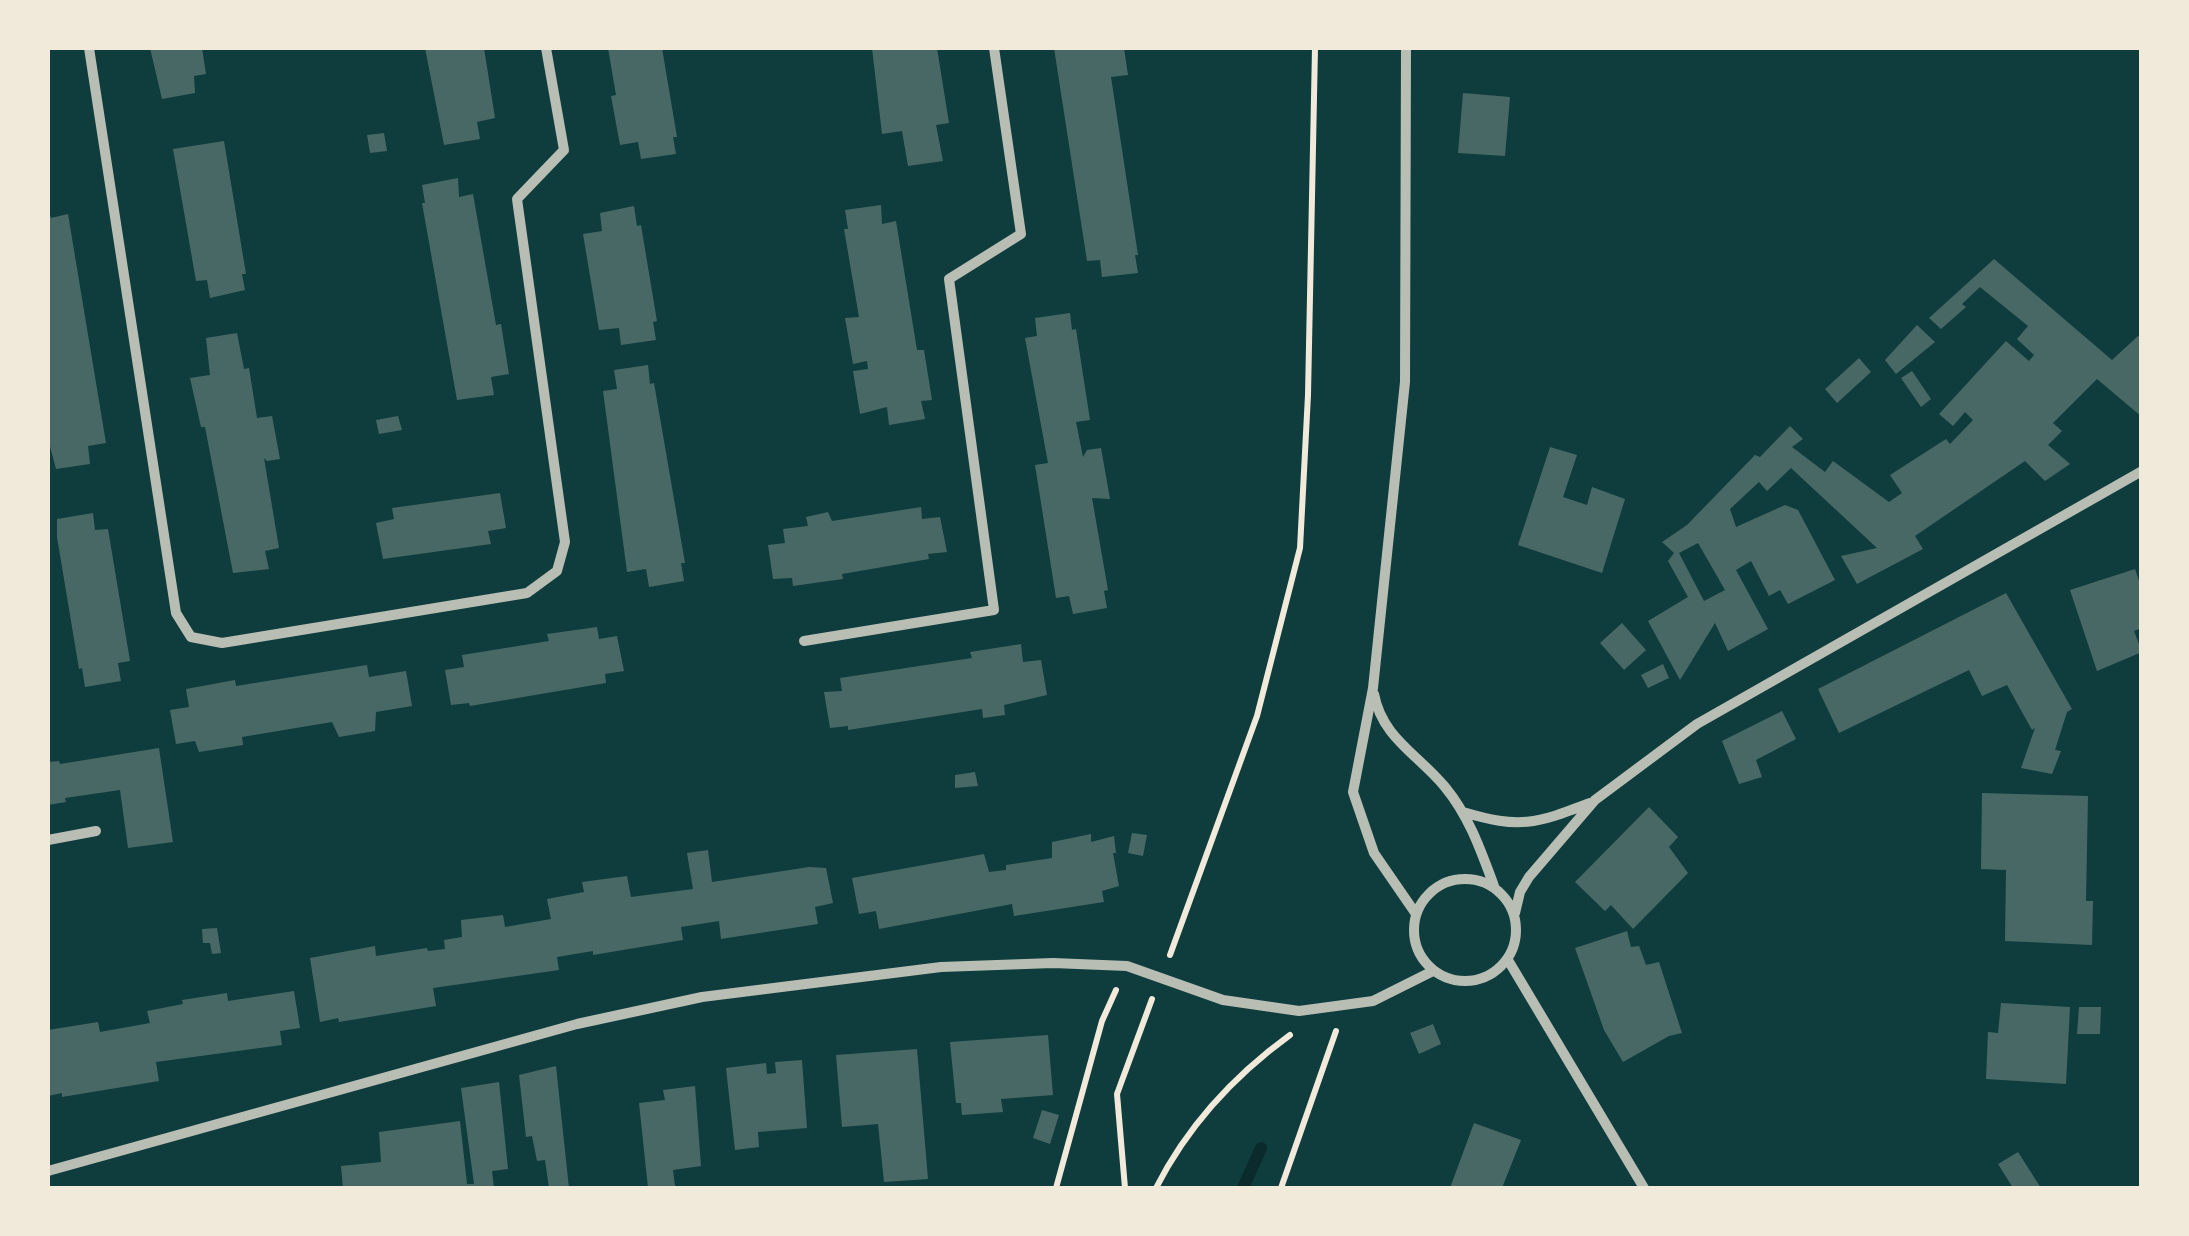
<!DOCTYPE html>
<html>
<head>
<meta charset="utf-8">
<style>
  body { margin:0 }
  #map { position:relative; width:2189px; height:1236px; overflow:hidden; background:#0f3d3e; font-family:"Public Sans",sans-serif }
  canvas { display:block }
  .frame { position:absolute; inset:0; border:50px solid #f1e9da; pointer-events:none }
</style>
</head>
<body>
<div id="map">
<canvas width="2189" height="1236"></canvas>
<div class="frame"></div>
</div>
<script>
const context = document.querySelector('canvas').getContext('2d');
context.lineJoin = 'round';
function strokePath(path, color, width, dash) { context.strokeStyle = color; context.lineWidth = width; context.lineCap = dash ? 'butt' : 'round'; context.setLineDash(dash || []); context.stroke(path); }
function fill(path, color) { context.fillStyle = color; context.fill(path, 'evenodd'); }
strokePath(new Path2D(`
  M 1243,1188 L 1261,1148`), '#0a2a2b', 12);
fill(new Path2D(`
  M 150,48 L 202,48 L 206,74 L 194,76 L 195,93 L 162,99 Z
  M 425,48 L 484,48 L 495,118 L 477,122 L 480,139 L 444,145 Z
  M 608,48 L 662,48 L 677,137 L 673,137 L 676,154 L 641,159 L 638,142 L 620,145 L 611,96 L 616,95 Z
  M 872,48 L 937,48 L 949,123 L 936,125 L 943,161 L 908,166 L 902,131 L 882,134 Z
  M 1054,48 L 1124,48 L 1128,75 L 1111,77 L 1138,255 L 1135,255 L 1138,273 L 1102,277 L 1100,260 L 1087,261 Z
  M 1463,93 L 1510,97 L 1505,156 L 1458,153 Z
  M 384,133 L 387,151 L 370,153 L 367,135 Z
  M 224,141 L 246,274 L 242,274 L 245,290 L 210,298 L 207,280 L 196,281 L 173,149 Z
  M 458,178 L 459,197 L 473,194 L 496,325 L 501,324 L 509,374 L 491,377 L 494,395 L 457,400 L 422,203 L 425,203 L 422,185 Z
  M 881,205 L 882,224 L 896,221 L 917,350 L 924,350 L 932,400 L 921,401 L 925,419 L 889,425 L 887,407 L 860,414 L 853,371 L 868,369 L 867,361 L 853,364 L 845,318 L 859,317 L 844,229 L 848,229 L 845,210 Z
  M 634,206 L 637,226 L 641,225 L 657,321 L 653,322 L 656,340 L 621,345 L 619,328 L 599,330 L 583,234 L 602,231 L 600,213 Z
  M 48,210 L 51,218 L 68,214 L 106,443 L 88,446 L 90,464 L 56,469 L 48,439 Z
  M 1994,259 L 2112,360 L 2138,336 L 2142,339 L 2142,417 L 2097,379 L 2053,423 L 2062,431 L 2048,445 L 2070,464 L 2045,481 L 2025,461 L 1915,536 L 1923,549 L 1857,584 L 1841,556 L 1877,548 L 1791,468 L 1767,491 L 1759,482 L 1730,509 L 1736,527 L 1785,505 L 1798,510 L 1835,580 L 1788,604 L 1780,590 L 1769,596 L 1751,561 L 1736,570 L 1768,629 L 1728,651 L 1715,623 L 1680,680 L 1648,621 L 1688,597 L 1668,561 L 1674,553 L 1662,542 L 1687,525 L 1755,455 L 1760,457 L 1790,426 L 1803,439 L 1792,447 L 1825,472 L 1833,461 L 1889,502 L 1902,493 L 1890,475 L 1946,439 L 1950,444 L 1973,420 L 1965,412 L 1953,426 L 1939,414 L 2006,341 L 2029,361 L 2034,355 L 2017,339 L 2028,326 L 1980,287 L 1962,304 L 1966,307 L 1941,329 L 1929,318 ZM 1698,543 L 1725,590 L 1704,601 L 1679,553 Z
  M 1070,313 L 1072,330 L 1076,329 L 1090,420 L 1076,422 L 1083,457 L 1087,450 L 1101,448 L 1110,499 L 1092,498 L 1108,590 L 1104,591 L 1107,608 L 1073,614 L 1069,596 L 1056,598 L 1035,465 L 1048,463 L 1025,338 L 1037,336 L 1035,318 Z
  M 1917,325 L 1935,342 L 1896,374 L 1885,360 Z
  M 237,333 L 244,369 L 249,368 L 257,418 L 272,416 L 280,459 L 267,461 L 264,458 L 279,548 L 265,551 L 269,569 L 233,573 L 205,427 L 201,427 L 190,378 L 210,375 L 206,338 Z
  M 1859,358 L 1871,372 L 1837,403 L 1825,389 Z
  M 648,365 L 650,384 L 654,383 L 685,563 L 681,563 L 684,581 L 649,587 L 646,569 L 627,572 L 603,391 L 617,389 L 614,370 Z
  M 1912,371 L 1931,399 L 1921,407 L 1901,378 Z
  M 398,416 L 402,430 L 379,434 L 376,420 Z
  M 1550,447 L 1577,455 L 1563,497 L 1587,505 L 1592,487 L 1625,499 L 1602,573 L 1518,545 Z
  M 500,493 L 506,528 L 488,531 L 491,544 L 383,559 L 376,523 L 394,519 L 392,508 Z
  M 921,507 L 922,519 L 940,517 L 947,552 L 928,554 L 929,559 L 842,574 L 843,579 L 793,586 L 792,578 L 773,579 L 768,545 L 785,543 L 783,529 L 808,526 L 806,517 L 828,512 L 832,521 Z
  M 93,513 L 95,530 L 108,529 L 130,661 L 118,663 L 121,681 L 85,687 L 82,668 L 79,669 L 57,537 L 57,519 Z
  M 2135,569 L 2142,590 L 2142,628 L 2134,631 L 2142,652 L 2097,671 L 2070,590 Z
  M 2006,593 L 2072,709 L 2067,712 L 2055,750 L 2061,751 L 2052,774 L 2021,768 L 2035,728 L 2032,730 L 2007,685 L 1982,696 L 1969,670 L 1839,733 L 1818,689 Z
  M 1622,623 L 1646,650 L 1624,670 L 1600,643 Z
  M 597,627 L 599,639 L 617,636 L 624,671 L 605,674 L 606,683 L 470,706 L 469,703 L 451,705 L 445,670 L 464,667 L 462,655 L 549,641 L 547,634 Z
  M 1021,644 L 1023,662 L 1041,660 L 1047,695 L 1004,705 L 1005,715 L 983,718 L 982,709 L 848,730 L 848,726 L 830,728 L 824,692 L 842,691 L 840,678 L 972,658 L 970,652 Z
  M 1663,664 L 1669,678 L 1648,688 L 1641,675 Z
  M 367,665 L 369,677 L 406,671 L 412,706 L 376,712 L 375,731 L 339,737 L 332,722 L 242,737 L 243,745 L 199,752 L 195,741 L 176,744 L 170,710 L 189,707 L 186,689 L 235,680 L 236,686 Z
  M 1782,711 L 1796,739 L 1756,760 L 1762,777 L 1739,784 L 1722,741 Z
  M 159,748 L 173,842 L 128,848 L 120,790 L 65,798 L 66,802 L 48,805 L 48,762 L 59,761 L 60,764 Z
  M 975,772 L 978,786 L 955,788 L 955,775 Z
  M 1982,793 L 2088,796 L 2086,901 L 2093,901 L 2092,945 L 2005,941 L 2006,870 L 1981,869 Z
  M 1649,807 L 1678,837 L 1669,847 L 1688,873 L 1633,929 L 1611,905 L 1605,911 L 1575,882 Z
  M 1132,833 L 1147,835 L 1143,856 L 1128,853 Z
  M 1091,834 L 1091,842 L 1114,836 L 1116,853 L 1113,853 L 1119,886 L 1102,891 L 1104,902 L 1014,916 L 1012,904 L 879,929 L 876,911 L 859,914 L 852,878 L 984,854 L 989,872 L 1006,870 L 1006,865 L 1052,858 L 1052,842 Z
  M 708,850 L 712,882 L 809,867 L 826,868 L 833,903 L 815,907 L 818,924 L 721,939 L 719,921 L 681,927 L 683,940 L 593,955 L 593,951 L 557,957 L 559,970 L 433,988 L 436,1006 L 339,1022 L 338,1018 L 320,1022 L 310,958 L 375,946 L 376,956 L 427,948 L 428,951 L 445,949 L 444,940 L 462,937 L 461,920 L 503,915 L 505,927 L 551,919 L 547,899 L 584,892 L 582,882 L 627,876 L 631,897 L 693,889 L 687,853 Z
  M 217,928 L 221,953 L 212,954 L 210,943 L 203,943 L 202,929 Z
  M 1627,931 L 1631,947 L 1639,946 L 1646,965 L 1659,962 L 1682,1033 L 1669,1036 L 1623,1062 L 1604,1030 L 1575,948 Z
  M 294,991 L 300,1028 L 280,1031 L 282,1045 L 156,1062 L 159,1081 L 62,1097 L 62,1093 L 48,1096 L 48,1030 L 98,1022 L 100,1032 L 150,1023 L 147,1011 L 183,1004 L 182,1000 L 227,993 L 228,1001 Z
  M 2001,1003 L 2070,1007 L 2066,1084 L 1986,1079 L 1988,1032 L 1998,1033 Z
  M 2079,1007 L 2101,1007 L 2100,1034 L 2077,1034 Z
  M 1433,1024 L 1441,1044 L 1419,1054 L 1410,1033 Z
  M 1048,1035 L 1053,1095 L 1001,1099 L 1003,1112 L 962,1115 L 961,1103 L 956,1103 L 950,1042 Z
  M 917,1049 L 928,1179 L 884,1182 L 878,1124 L 842,1127 L 836,1055 Z
  M 802,1060 L 807,1128 L 758,1132 L 759,1147 L 735,1150 L 726,1068 L 766,1063 L 767,1074 L 776,1073 L 775,1062 Z
  M 556,1066 L 563,1132 L 569,1188 L 549,1188 L 545,1160 L 537,1161 L 532,1136 L 526,1137 L 519,1075 Z
  M 499,1082 L 508,1169 L 492,1171 L 494,1188 L 343,1188 L 341,1166 L 381,1162 L 379,1132 L 460,1121 L 467,1184 L 474,1184 L 461,1088 Z
  M 695,1086 L 701,1166 L 673,1170 L 675,1186 L 669,1188 L 648,1188 L 639,1103 L 665,1100 L 663,1090 Z
  M 1042,1110 L 1059,1115 L 1050,1144 L 1033,1138 Z
  M 1474,1123 L 1521,1140 L 1502,1188 L 1450,1188 Z
  M 2018,1152 L 2041,1188 L 2013,1188 L 1998,1164 Z`), '#486865');
strokePath(new Path2D(`
  M 1170,955 L 1257,716 L 1300,548 L 1308,395 L 1315,48
  M 1056,1188 L 1102,1021 L 1116,990
  M 1125,1188 L 1117,1094 L 1152,999
  M 1156,1188 C 1187,1127 1235,1075 1290,1035
  M 1281,1188 L 1336,1031`), '#f1e9da', 6);
strokePath(new Path2D(`
  M 89,48 L 176,613 L 191,637 L 222,643 L 527,593 L 557,571 L 565,542 L 517,199 L 564,150 L 546,48
  M 1406,48 L 1405,382 L 1373,688 L 1353,792 L 1374,853 L 1416,914
  M 804,641 L 994,610 L 949,279 L 1021,234 L 994,48
  M 1374,694 C 1382,738 1419,755 1445,787 C 1469,816 1481,851 1494,886
  M 1463,812 C 1520,829 1535,824 1590,803
  M 48,840 L 96,831
  M1414 930a51 51 0 1 1 102 0a51 51 0 1 1-102 0Z
  M 1515,913 L 1520,892 L 1529,877 L 1595,800 L 1697,724 L 2142,471
  M 1508,960 L 1644,1188
  M 48,1171 L 577,1024 L 702,997 L 941,967 L 1053,963 L 1127,966 L 1223,1000 L 1299,1011 L 1373,1001 L 1433,971`), '#b8beb3', 10);
</script>
</body>
</html>
